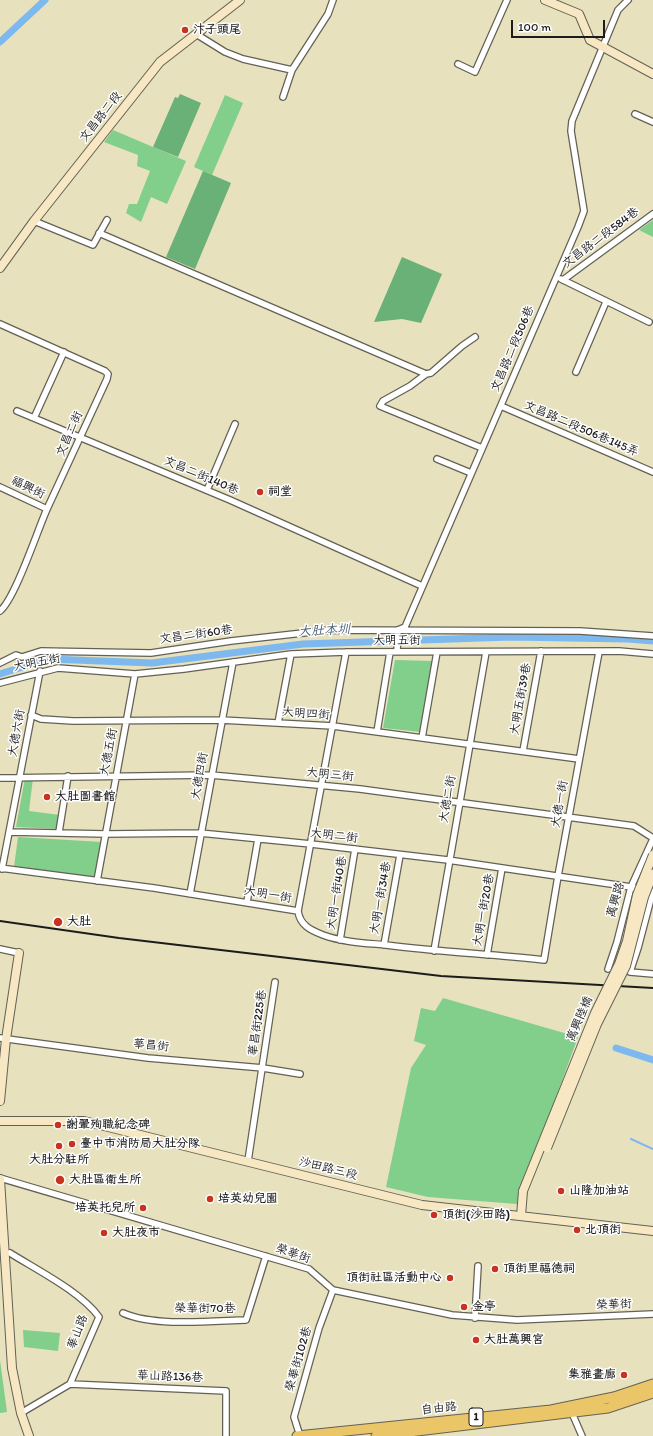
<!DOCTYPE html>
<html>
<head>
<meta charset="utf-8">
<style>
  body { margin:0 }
  #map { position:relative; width:653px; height:1436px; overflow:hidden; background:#e7e1be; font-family:Itim,sans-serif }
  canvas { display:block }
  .scale { position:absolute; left:511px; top:20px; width:94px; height:18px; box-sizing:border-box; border:2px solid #1c1c1c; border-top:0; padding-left:5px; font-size:12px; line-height:14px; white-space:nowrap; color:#1c1c1c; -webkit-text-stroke:3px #fff; paint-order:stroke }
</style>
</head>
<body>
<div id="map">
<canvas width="653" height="1436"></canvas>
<div class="scale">100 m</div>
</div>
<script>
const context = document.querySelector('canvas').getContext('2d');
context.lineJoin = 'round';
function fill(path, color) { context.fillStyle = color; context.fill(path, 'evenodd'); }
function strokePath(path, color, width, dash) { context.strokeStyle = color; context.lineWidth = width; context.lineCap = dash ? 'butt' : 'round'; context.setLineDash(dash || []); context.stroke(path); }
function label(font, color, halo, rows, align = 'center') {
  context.font = font + ' Itim,"LXGW WenKai TC",sans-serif'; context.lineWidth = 3; context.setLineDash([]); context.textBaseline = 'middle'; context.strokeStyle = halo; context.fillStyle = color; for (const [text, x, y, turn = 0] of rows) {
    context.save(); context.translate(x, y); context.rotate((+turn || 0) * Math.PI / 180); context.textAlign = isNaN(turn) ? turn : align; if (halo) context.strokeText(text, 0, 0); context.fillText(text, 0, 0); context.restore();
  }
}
fill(new Path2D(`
  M 225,95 L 243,103 L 212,175 L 194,167 Z
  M 113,130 L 186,161 L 167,204 L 151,197 L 141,222 L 126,213 L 129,204 L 137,204 L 150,171 L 137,166 L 138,155 L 104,142 Z
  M 653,220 L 653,237 L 639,230 Z
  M 395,660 L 434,661 L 421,732 L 383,728 Z
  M 25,778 L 33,778 L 29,811 L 60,815 L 59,829 L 16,827 Z
  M 18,837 L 102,842 L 97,877 L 14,867 Z
  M 443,998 L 578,1037 L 517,1204 L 428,1197 L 386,1187 L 411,1068 L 426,1045 L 414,1041 L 421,1008 L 435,1011 Z
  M 23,1330 L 60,1333 L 58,1351 L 24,1347 Z
  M 0,1360 L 7,1412 L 0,1413 Z`), '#82ce8b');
fill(new Path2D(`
  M 180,94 L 201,103 L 178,157 L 153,147 L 175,97 L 178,98 Z
  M 203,171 L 231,183 L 195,269 L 166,257 Z
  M 402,257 L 442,274 L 421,323 L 402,319 L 374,322 Z`), '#69b177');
strokePath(new Path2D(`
  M 631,1139 L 653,1149`), '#7db8ef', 2);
strokePath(new Path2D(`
  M 0,42 L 45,0
  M 0,674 L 49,659 L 152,663 L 303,644 L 511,637 L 628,639 L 653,641
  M 616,1048 L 653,1060`), '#7db8ef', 7);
const street = new Path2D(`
  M 196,34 L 225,52 L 243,59 L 292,70
  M 458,64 L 475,72 L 507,0
  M 283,97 L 292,70 L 328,14 L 333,0
  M 635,114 L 653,122
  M 34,221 L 93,245 L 107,220
  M 99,233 L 426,374
  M 561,279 L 649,322
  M 563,280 L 653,214
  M 0,324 L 105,371 L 108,374 L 107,379 C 87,422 67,465 47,509 C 38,529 15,599 0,611
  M 475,337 L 462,346 L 431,373 L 426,374 L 410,386 L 383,401 L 380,406 L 482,448
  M 576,372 L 606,302
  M 501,406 L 653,472
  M 17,411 L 230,500 L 422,586
  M 34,418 L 64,352
  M 437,459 L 471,473
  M 0,487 L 47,509
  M 207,490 L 235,424
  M 398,630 L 405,627 L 578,227 L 584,211 L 571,131 L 572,121 L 618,10 L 628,0
  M 346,652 L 298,911 C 300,925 310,930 323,935 C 342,942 365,943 386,945 C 439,952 492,954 544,960 L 558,876 L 599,652
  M 397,652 L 398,630
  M 0,663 L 16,655 L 22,657 L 41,651 L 151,653 L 231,641 L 330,630 L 580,631 L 653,636
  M 0,683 L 58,668 L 135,674 L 184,669 L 291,654 L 346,652 L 619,651 L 653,654
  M 31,715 L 41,719 L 73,721 L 221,720 L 333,726 L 579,759
  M 278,723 L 291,654
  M 377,732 L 390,652
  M 422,738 L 437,652
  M 523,751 L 541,651
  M 0,778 L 211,775 L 360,789 L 634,826 L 653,838
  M 9,832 L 106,834 L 200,833 L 311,844 L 448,860 L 631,887 L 652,893
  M 59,832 L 68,776
  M 0,868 L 154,888 L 298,911
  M 2,869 L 40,671
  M 97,881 L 135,674
  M 653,891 L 638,948 L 630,972 L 653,974
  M 190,894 L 233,662
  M 247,902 L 258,839
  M 340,940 L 355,849
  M 384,945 L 400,855
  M 0,949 L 19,953
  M 434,951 L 486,652
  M 487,955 L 502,868
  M 608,969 L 617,942 L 631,887 L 653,839
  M 0,1038 L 148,1058 L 263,1068 L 300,1074
  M 248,1161 L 275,982
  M 0,1178 L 309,1269 L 333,1290 L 452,1315 L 517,1320 L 653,1314
  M 10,1253 C 37,1270 81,1292 99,1317 L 70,1384 L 21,1413
  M 123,1313 C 154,1327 212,1321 246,1320 L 266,1256
  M 475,1318 L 478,1266
  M 70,1384 L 226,1391 L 226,1436
  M 572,1413 L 582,1436
  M 300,1436 L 294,1417 L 319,1328 L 333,1290`);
const secondary = new Path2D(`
  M 545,0 L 579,14 L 590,40 L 653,74
  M 0,268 L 34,221 L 160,62 L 240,0
  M 0,1101 L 6,1039 L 19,953
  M 0,1121 L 84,1121 L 422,1205 L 653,1231
  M 0,1179 L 12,1368 L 21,1413 L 29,1436
  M 521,1216 L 523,1191`);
const primary = new Path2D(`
  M 297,1436 L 551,1410 L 614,1397 L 653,1384
  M 376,1436 L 608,1408 L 653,1393`);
strokePath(street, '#636155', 8);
strokePath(secondary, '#636155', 10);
strokePath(primary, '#636155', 11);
strokePath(street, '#fff', 5.5);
strokePath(secondary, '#f7e8c3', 8);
strokePath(primary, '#ebc669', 9);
strokePath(new Path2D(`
  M 0,921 L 119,938 L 441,976 L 653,988`), '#1c1c1c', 2);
const secondaryBridge = new Path2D(`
  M 547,1148 L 597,1024 L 626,966 L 644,897 L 653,874
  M 523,1191 L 595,1013 L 619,964 L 627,941 L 637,895 L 653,855`);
strokePath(secondaryBridge, '#636155', 10, []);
strokePath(secondaryBridge, '#f7e8c3', 8);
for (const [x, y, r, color] of [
  [185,30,4,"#c8321e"],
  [260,492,4,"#c8321e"],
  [47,797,4,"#c8321e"],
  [58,922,5,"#c8321e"],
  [58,1125,4,"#c8321e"],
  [72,1144,4,"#c8321e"],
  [59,1146,4,"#c8321e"],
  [60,1180,5,"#c8321e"],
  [561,1191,4,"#c8321e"],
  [210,1199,4,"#c8321e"],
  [143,1208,4,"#c8321e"],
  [434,1215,4,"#c8321e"],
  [577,1230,4,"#c8321e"],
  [104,1233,4,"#c8321e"],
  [495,1269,4,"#c8321e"],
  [450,1278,4,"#c8321e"],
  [464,1307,4,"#c8321e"],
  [476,1340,4,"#c8321e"],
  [624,1375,4,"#c8321e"]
]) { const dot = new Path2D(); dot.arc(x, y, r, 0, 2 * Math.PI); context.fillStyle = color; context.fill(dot); strokePath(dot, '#fff', 1.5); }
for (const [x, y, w] of [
  [476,1417,14]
]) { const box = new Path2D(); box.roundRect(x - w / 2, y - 9, w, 18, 3); context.fillStyle = '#fff'; context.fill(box); strokePath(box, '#1c1c1c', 1); }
label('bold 11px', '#1c1c1c', null, [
  ["1",476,1417]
]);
label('bold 12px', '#1c1c1c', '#fff', [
  ["汴子頭尾",193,30],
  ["祠堂",268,492],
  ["大肚圖書館",55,797],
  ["大肚",67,922],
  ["謝翬殉職紀念碑",66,1125],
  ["臺中市消防局大肚分隊",80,1144],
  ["大肚分駐所",59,1160,"center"],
  ["大肚區衛生所",69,1180],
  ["山隆加油站",569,1191],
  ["培英幼兒園",218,1199],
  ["培英托兒所",135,1208,"right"],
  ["頂街(沙田路)",442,1215],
  ["北頂街",585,1230],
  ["大肚夜市",112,1233],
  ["頂街里福德祠",503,1269],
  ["頂街社區活動中心",442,1278,"right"],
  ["金亭",472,1307],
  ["大肚萬興宮",484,1340],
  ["集雅畫廊",616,1375,"right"]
], 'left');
label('12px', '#1c1c1c', '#fff', [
  ["文昌路二段",101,117,-52],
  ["文昌路二段584巷",601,238,-37],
  ["文昌路二段506巷",513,349,-67],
  ["文昌路二段506巷145弄",581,429,23],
  ["文昌二街",70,434,-66],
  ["文昌二街140巷",201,476,23],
  ["福興街",28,488,26],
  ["文昌二街60巷",196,635,-8],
  ["大明五街",397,641],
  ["大明五街",37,663,-11],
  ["大明五街39巷",521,699,-80],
  ["大明四街",306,714,4],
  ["大德六街",17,733,-80],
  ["大德五街",109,752,-79],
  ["大明三街",330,775,6],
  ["大德四街",200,776,-80],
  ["大德二街",448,799,-80],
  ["大德一街",560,804,-80],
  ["大明二街",334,836,7],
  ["大明一街40巷",337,893,-81],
  ["大明一街",268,895,10],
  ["大明一街34巷",381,898,-80],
  ["萬興路",616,900,-74],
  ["大明一街20巷",484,910,-80],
  ["萬興陸橋",580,1019,-67],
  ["華昌街225巷",258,1023,-82],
  ["華昌街",151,1046,6],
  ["沙田路三段",328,1169,14],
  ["榮華街",293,1254,19],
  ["榮華街",614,1305,-2],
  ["榮華街70巷",205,1309],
  ["華山路",78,1332,-69],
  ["榮華街102巷",299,1359,-74],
  ["華山路136巷",170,1377,2],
  ["自由路",439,1409,-6]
]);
label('italic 13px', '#435a70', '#fff', [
  ["大肚本圳",324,631,-3]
]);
</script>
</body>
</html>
